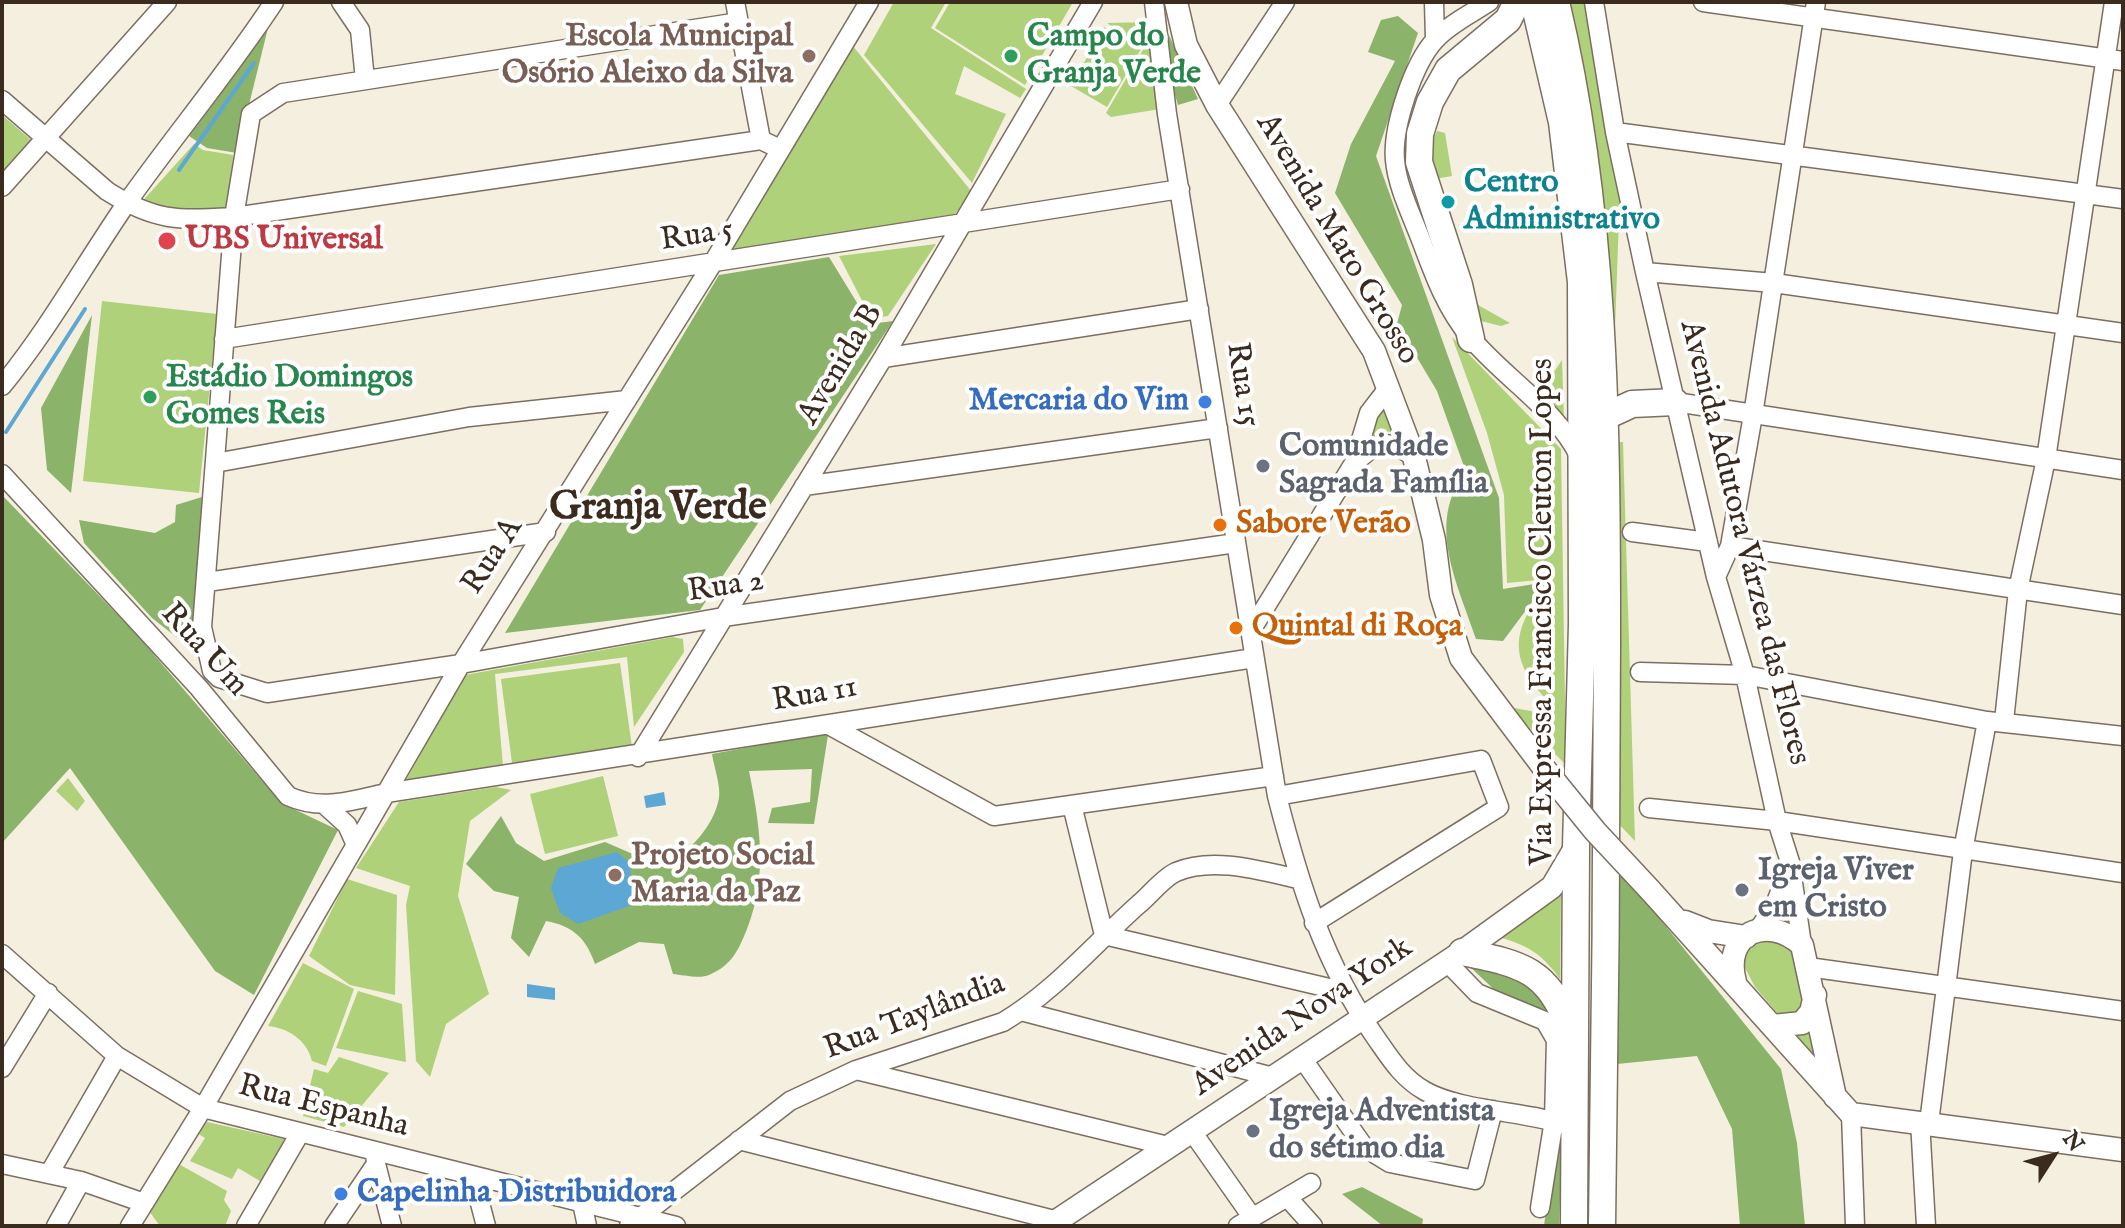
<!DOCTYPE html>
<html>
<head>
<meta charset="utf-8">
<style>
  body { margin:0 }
  #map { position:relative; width:2125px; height:1228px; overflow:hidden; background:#f4efde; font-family:"IM FELL English",serif }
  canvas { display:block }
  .frame { position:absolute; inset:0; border:4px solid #3b2a1e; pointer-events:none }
  .north { position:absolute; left:2013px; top:1116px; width:80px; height:80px; -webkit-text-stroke:6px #fff; paint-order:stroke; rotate:54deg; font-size:22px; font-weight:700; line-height:32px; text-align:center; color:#3b2a1e }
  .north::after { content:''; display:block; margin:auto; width:28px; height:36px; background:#3b2a1e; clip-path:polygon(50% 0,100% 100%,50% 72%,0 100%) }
</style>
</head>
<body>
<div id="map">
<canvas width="2125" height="1228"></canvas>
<div class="frame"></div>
<div class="north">N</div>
</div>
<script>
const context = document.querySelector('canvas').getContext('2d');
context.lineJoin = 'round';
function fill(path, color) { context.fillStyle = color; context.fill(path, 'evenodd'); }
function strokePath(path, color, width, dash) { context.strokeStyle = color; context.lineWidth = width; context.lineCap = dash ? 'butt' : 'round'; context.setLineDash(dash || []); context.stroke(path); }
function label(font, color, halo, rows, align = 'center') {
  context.font = font + ' "IM FELL English",serif'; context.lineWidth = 8; context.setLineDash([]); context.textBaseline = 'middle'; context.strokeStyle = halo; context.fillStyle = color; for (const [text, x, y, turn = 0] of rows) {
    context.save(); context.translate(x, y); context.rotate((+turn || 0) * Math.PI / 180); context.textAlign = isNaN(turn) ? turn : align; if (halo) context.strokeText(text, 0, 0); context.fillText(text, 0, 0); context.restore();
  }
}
fill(new Path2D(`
  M 894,2 L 946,2 L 931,28 L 1026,89 L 1020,98 L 964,66 L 955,94 L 1006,114 L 972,183 L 864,55 Z
  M 950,2 L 1073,2 L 1025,85 L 935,28 Z
  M 1562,2 L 1589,2 L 1623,201 L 1619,218 L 1614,356 Z
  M 1153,22 L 1160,109 L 1111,117 L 1106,113 L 1144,48 L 1107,23 Z
  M 1104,27 L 1141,49 L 1107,107 L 1071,86 Z
  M 852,45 L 972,192 L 955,214 L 729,251 Z
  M 2,115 L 31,140 L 2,174 Z
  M 1437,131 L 1445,133 L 1452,176 L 1434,179 L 1427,152 Z
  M 194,144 L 203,150 L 233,155 L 231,213 L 138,206 Z
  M 936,244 L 888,316 L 871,318 L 839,256 Z
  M 102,301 L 217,314 L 199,493 L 83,481 Z
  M 1473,305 L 1478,305 L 1510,323 L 1501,326 L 1481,321 Z
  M 1452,337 L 1561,449 L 1566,765 L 1509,707 L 1536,712 L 1548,711 C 1547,696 1541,695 1533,684 C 1504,641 1525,617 1549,579 L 1507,583 L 1504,495 L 1487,433 Z
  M 1562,360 L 1564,419 L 1530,387 L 1546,384 Z
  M 1390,402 L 1403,434 L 1383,431 L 1364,445 L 1374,417 Z
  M 1612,442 L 1623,442 L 1635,841 L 1612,817 Z
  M 673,637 L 683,639 L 684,652 L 634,727 L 627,657 L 495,674 L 503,766 L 406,780 L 465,675 Z
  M 620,663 L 632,747 L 512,763 L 501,679 Z
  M 603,776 L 618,836 L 545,854 L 530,794 Z
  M 68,778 L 85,801 L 77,811 L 56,791 Z
  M 496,787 L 511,790 L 470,821 L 458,896 L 489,994 L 446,1024 L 430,1077 L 416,1061 L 406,905 L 410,886 L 356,868 L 399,802 Z
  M 347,879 L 397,895 L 395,995 L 350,985 L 309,956 Z
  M 1792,886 L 1830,1075 L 1755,987 L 1744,966 L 1748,948 Z
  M 1561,893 L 1560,979 C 1542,954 1528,945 1498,937 L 1523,915 Z
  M 303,963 L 354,989 L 326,1066 L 312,1061 C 307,1040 288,1028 268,1026 Z
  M 358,991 L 402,1004 L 406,1062 L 336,1048 Z
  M 339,1057 L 389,1073 L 344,1127 L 303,1116 L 314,1069 L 328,1073 Z
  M 207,1122 L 288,1140 L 265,1184 L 238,1168 L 232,1179 L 190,1161 L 205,1138 L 197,1133 Z
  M 175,1162 L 227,1191 L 224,1200 L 231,1211 L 225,1226 L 160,1226 L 149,1211 Z`), '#afd179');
fill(new Path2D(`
  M 1157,2 L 1163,2 L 1168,33 L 1198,99 L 1178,105 L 1167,67 Z
  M 1398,16 L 1418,33 L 1376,156 L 1499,498 L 1503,589 L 1547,582 L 1503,641 L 1476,639 C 1458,584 1425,523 1466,472 L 1437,391 L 1397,324 L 1402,305 L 1335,193 L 1351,144 L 1395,61 L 1368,52 L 1381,20 Z
  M 268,28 L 237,153 L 207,148 L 189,136 Z
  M 829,257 L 870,324 L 893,321 L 700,610 L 505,633 L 719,275 Z
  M 92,315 L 71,493 L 47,470 L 41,408 Z
  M 207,444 L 212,444 L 193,650 L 152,618 L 84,543 L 79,520 L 155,533 L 175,522 L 176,505 L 202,497 Z
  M 2,495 L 138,636 L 281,803 L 338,830 L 254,995 L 215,971 L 70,768 L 2,843 Z
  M 824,733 L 828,735 L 814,824 L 768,823 L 772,808 L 810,802 L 812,769 L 749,771 C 760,826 768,875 747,929 C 738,951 732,965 709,975 C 700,979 683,975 673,974 L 664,944 L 639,942 L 595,964 C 586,938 573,926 546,921 L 529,957 L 511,938 L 519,897 L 494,891 L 466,864 L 501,816 L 516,843 L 544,861 L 605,842 L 665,868 C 689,850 713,829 719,798 C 721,786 714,767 712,754 Z
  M 1618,867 L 1781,1069 L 1797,1143 L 1805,1226 L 1740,1226 L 1732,1129 L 1697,1056 L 1617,1064 Z
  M 1467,964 L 1505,964 L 1541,987 L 1561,1042 L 1547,1010 L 1503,998 Z
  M 1555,1139 L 1562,1144 L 1559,1226 L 1544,1226 Z
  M 1362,1187 L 1423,1219 L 1422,1226 L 1383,1226 L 1342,1194 Z`), '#8bb369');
fill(new Path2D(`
  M 664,792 L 666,805 L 646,808 L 644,796 Z
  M 617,852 L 629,862 L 633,888 L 652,888 L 652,898 L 578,924 L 560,913 L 551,888 L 558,868 Z
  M 527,984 L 555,988 L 555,1000 L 527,997 Z`), '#5da7d5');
strokePath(new Path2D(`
  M 179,170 L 254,63
  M 6,432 L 85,309`), '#5da7d5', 4);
const minor = new Path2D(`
  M 341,2 L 360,30 L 365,80
  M 735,2 L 761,140
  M 1154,2 L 1167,114 L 1277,796 C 1299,882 1324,964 1376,1038 C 1390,1058 1402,1078 1425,1091 C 1462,1112 1530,1111 1573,1127
  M 1434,2 L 1435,40
  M 1489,2 C 1472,13 1448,25 1435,40 C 1413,64 1392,128 1395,160 C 1397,186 1412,216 1421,240 C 1434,275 1446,308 1470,337 C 1504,378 1558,410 1580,458
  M 1594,2 L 1615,132 L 1645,272 L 1716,577 L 1745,675 L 1777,821 L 1790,862 L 1802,945
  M 1703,2 L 2123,61
  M 739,22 L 283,93 L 251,114 L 234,217 L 202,627 L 212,671 L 219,678 L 267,693 L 461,664 L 723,617 L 1236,543
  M 2,100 L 107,191 C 156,222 178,220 234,217 L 761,140 L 780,149
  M 1217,105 L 1285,2
  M 1615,132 L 2123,199
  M 2,187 L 167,2
  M 1645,272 L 1774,283 L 2123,333
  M 224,339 L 1180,189
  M 883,358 L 1199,309
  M 2,386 C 49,329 84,265 126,204 C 174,136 228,72 274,2
  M 1675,402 L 2123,470
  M 215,463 L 469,417 L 627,400
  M 1354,463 C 1380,441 1385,437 1414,457
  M 2,474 L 199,688 L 288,796 C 321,811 351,801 386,793 L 1254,658
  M 804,486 L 1218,428
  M 1632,532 L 1708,542
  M 1730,546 L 2123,605
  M 1716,577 L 1730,546 L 1753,415 L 1816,2
  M 207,582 L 546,532
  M 1250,632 L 1354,463 L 1369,413 L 1389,387
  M 1640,672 L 1745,675 L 1987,721 L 2123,736
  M 2004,721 L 2018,590 L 2046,459 L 2114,2
  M 829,725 L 994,816 L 1274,776
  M 638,757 L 883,358 L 1093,2
  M 1277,796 L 1481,760 L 1499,807 L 1314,923
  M 1072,805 L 1104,935
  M 326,806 L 347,825 L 356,845
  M 1649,808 L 1777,821 L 2123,873
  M 1760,927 L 1774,907 L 1789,869
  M 1104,935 L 1346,992
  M 2,954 L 117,1056 L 203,1108 L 676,1226
  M 1446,961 L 1477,993 L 1545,1021 L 1556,1040 L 1554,1120 L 1540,1208
  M 1808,967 L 2123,1011
  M 1021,1011 L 1273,1077
  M 1302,1058 L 1364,1147 L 1390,1163 L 1475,1180 L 1493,1110
  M 2,1068 L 48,993
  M 856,1070 L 1168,1146
  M 1851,1114 L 1855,1226
  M 1920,1121 L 1926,1226
  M 1929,1123 L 1963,851 L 1987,721
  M 1191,1130 L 1252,1217
  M 739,1140 L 1058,1221
  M 2,1164 L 81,1181 L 144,1203
  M 376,1164 L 392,1226
  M 49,1174 L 117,1056
  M 473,1177 L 486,1226
  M 1287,1197 L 1313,1226
  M 582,1203 L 587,1226
  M 56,1226 L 81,1181
  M 130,1226 L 203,1108 L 461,664 L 711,266 L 869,2
  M 246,1226 L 300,1133
  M 334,1226 L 376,1164 L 375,1153
  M 629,1226 L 790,1101 L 856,1070 L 1003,1022 C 1055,991 1094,944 1139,904 C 1150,895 1163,878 1176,872 C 1213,856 1262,871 1298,879
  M 1238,1226 L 1311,1183`);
const major = new Path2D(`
  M 1176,2 L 1186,45 L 1217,105 L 1374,351 L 1414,457 L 1434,540 L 1441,595 L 1461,658 L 1547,772
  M 1650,890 L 1851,1114 L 2123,1150
  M 1685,922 L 1708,931 L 1746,937
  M 1735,982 C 1722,934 1766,913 1802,945 L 1835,1097
  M 1773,1026 L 1802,1023 L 1811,1012 L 1815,995
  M 1049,1226 L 1462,952 L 1552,887 L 1575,848`);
const highway = new Path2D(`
  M 1534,2 L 1562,122 L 1581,282 L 1582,624 L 1576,847 L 1574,1226
  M 1556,2 C 1606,211 1607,426 1607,640 C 1607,835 1605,1031 1602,1226
  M 1471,339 L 1459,285 L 1419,162 L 1420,134 L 1430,102 L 1448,70 L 1508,20 L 1517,2
  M 1604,417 L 1632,404 L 1675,402
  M 1462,952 C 1521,964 1547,968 1570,1029`);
strokePath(minor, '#7c6f61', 21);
strokePath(major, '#7c6f61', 25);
strokePath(highway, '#7c6f61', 29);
strokePath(minor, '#fff', 18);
strokePath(major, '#fff', 22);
strokePath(highway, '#fff', 26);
const majorBridge = new Path2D(`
  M 1547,772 L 1595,831 L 1650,890`);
strokePath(majorBridge, '#7c6f61', 25, []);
strokePath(majorBridge, '#fff', 22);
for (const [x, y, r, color] of [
  [809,56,8,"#8d6e63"],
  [1011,56,8,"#2e9e5b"],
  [1448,202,8,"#0f9aa8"],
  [167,241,10,"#e0444e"],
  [150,397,8,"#2e9e5b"],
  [1205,402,8,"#3f7fe0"],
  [1263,466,8,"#6b7280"],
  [1220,525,8,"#e8710a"],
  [1236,628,8,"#e8710a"],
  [615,875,8,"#8d6e63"],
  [1742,890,8,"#6b7280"],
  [1253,1131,8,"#6b7280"],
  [341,1194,8,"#3f7fe0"]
]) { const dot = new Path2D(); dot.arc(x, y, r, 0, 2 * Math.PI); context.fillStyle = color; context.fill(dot); strokePath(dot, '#fff', 3); }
label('bold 32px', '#785e54', '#fff', [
  ["Escola Municipal",793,38],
  ["Osório Aleixo da Silva",793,75],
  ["Projeto Social",631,857,"left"],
  ["Maria da Paz",631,894,"left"]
], 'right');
label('bold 32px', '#27864d', '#fff', [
  ["Campo do",1027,38],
  ["Granja Verde",1027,75],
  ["Estádio Domingos",166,379],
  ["Gomes Reis",166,416]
], 'left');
label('bold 32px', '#0d838f', '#fff', [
  ["Centro",1464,184],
  ["Administrativo",1464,221]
], 'left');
label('32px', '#3b2a1e', '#fff', [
  ["Rua 5",697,237,-9],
  ["Avenida Mato Grosso",1336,240,59],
  ["Avenida B",842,365,-59],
  ["Rua 15",1241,385,81],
  ["Avenida Adutora Várzea das Flores",1743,543,76],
  ["Rua A",494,557,-57],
  ["Rua 2",726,588,-9],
  ["Via Expressa Francisco Cleuton Lopes",1544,612,-90],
  ["Rua Um",203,651,48],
  ["Rua 11",815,696,-10],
  ["Rua Taylândia",915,1018,-21],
  ["Avenida Nova York",1303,1018,-34],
  ["Rua Espanha",323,1108,14]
]);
label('bold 32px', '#be3a42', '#fff', [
  ["UBS Universal",185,241]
], 'left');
label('bold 32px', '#366cbe', '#fff', [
  ["Mercaria do Vim",1189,402],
  ["Capelinha Distribuidora",357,1194,"left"]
], 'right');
label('bold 32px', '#5b616d', '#fff', [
  ["Comunidade",1279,448],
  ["Sagrada Família",1279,485],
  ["Igreja Viver",1758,872],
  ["em Cristo",1758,909],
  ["Igreja Adventista",1269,1113],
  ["do sétimo dia",1269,1150]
], 'left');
label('bold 32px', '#c56008', '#fff', [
  ["Sabore Verão",1236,525],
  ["Quintal di Roça",1252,628]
], 'left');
label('bold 40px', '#3b2a1e', '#fff', [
  ["Granja Verde",658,510]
]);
</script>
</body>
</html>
